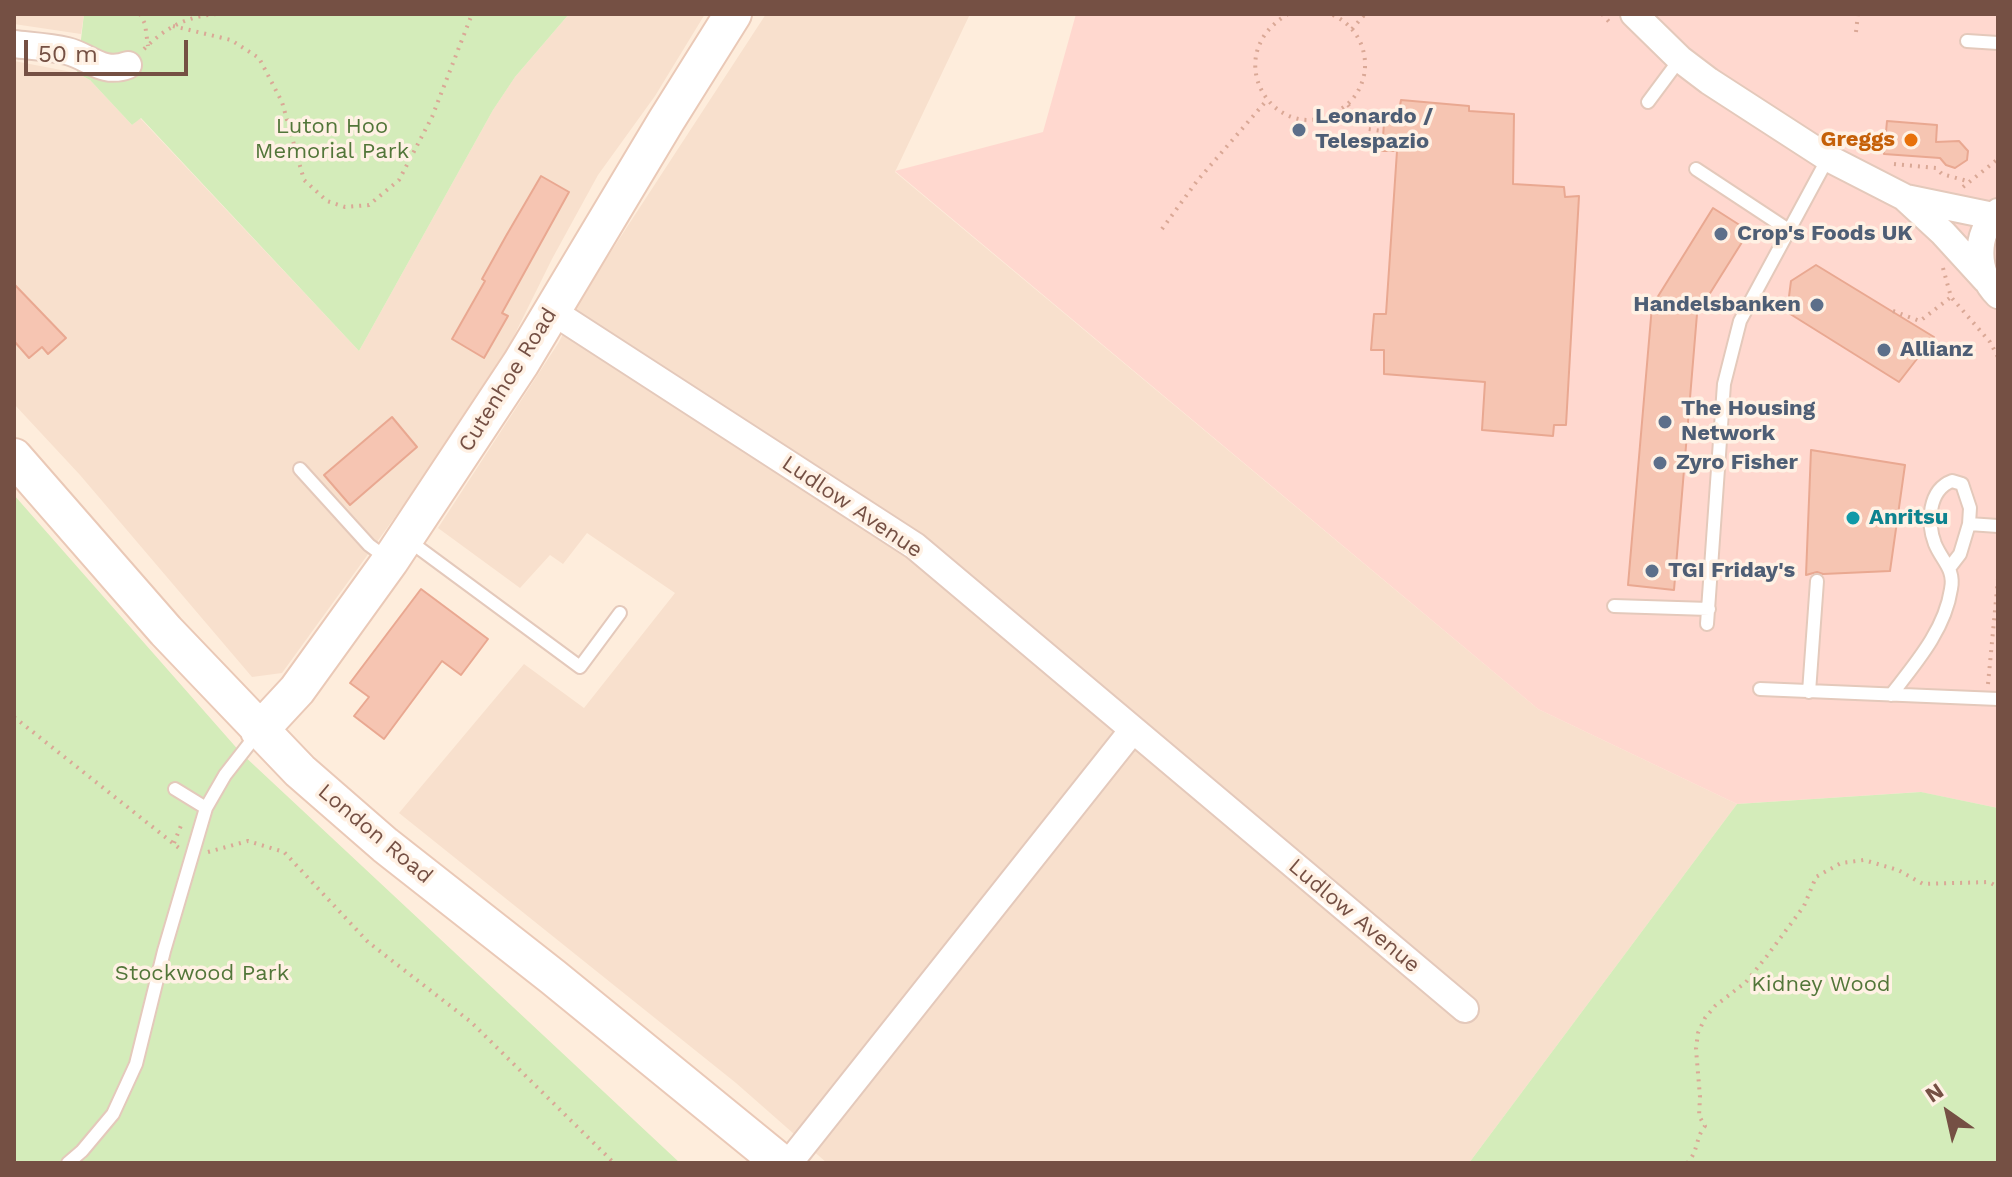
<!DOCTYPE html>
<html>
<head>
<meta charset="utf-8">
<style>
  body { margin:0 }
  #map { position:relative; width:2012px; height:1177px; overflow:hidden; background:#feeddc; font-family:"Work Sans",sans-serif }
  canvas { display:block }
  .frame { position:absolute; inset:0; border:16px solid #755044; pointer-events:none }
  .north { position:absolute; left:1908px; top:1073px; width:80px; height:80px; -webkit-text-stroke:6px #fff1e4; paint-order:stroke; rotate:326deg; font-size:22px; font-weight:700; line-height:32px; text-align:center; color:#755044 }
  .north::after { content:''; display:block; margin:auto; width:28px; height:36px; background:#755044; clip-path:polygon(50% 0,100% 100%,50% 72%,0 100%) }
  .scale { position:absolute; left:24px; top:40px; width:164px; height:36px; box-sizing:border-box; border:4px solid #755044; border-top:0; padding-left:10px; font-size:24px; line-height:28px; white-space:nowrap; color:#755044; -webkit-text-stroke:6px #fff1e4; paint-order:stroke }
</style>
</head>
<body>
<div id="map">
<canvas width="2012" height="1177"></canvas>
<div class="frame"></div>
<div class="north">N</div>
<div class="scale">50 m</div>
</div>
<script>
const context = document.querySelector('canvas').getContext('2d');
context.lineJoin = 'round';
function fill(path, color) { context.fillStyle = color; context.fill(path, 'evenodd'); }
function strokePath(path, color, width, dash) { context.strokeStyle = color; context.lineWidth = width; context.lineCap = dash ? 'butt' : 'round'; context.setLineDash(dash || []); context.stroke(path); }
function label(font, color, halo, rows, align = 'center') {
  context.font = font + ' "Work Sans",sans-serif'; context.lineWidth = 7; context.setLineDash([]); context.textBaseline = 'middle'; context.strokeStyle = halo; context.fillStyle = color; for (const [text, x, y, turn = 0] of rows) {
    context.save(); context.translate(x, y); context.rotate((+turn || 0) * Math.PI / 180); context.textAlign = isNaN(turn) ? turn : align; if (halo) context.strokeText(text, 0, 0); context.fillText(text, 0, 0); context.restore();
  }
}
fill(new Path2D(`
  M 14,14 L 84,14 L 81,34 L 14,24 Z
  M 569,14 L 705,14 L 655,96 L 598,175 L 552,259 L 505,354 L 424,477 L 282,673 L 252,677 L 80,475 L 14,404 L 14,61 L 77,73 L 90,80 L 132,125 L 140,118 L 359,351 L 493,110 L 515,77 Z
  M 766,14 L 970,14 L 895,172 L 1538,709 L 1737,804 L 1469,1163 L 827,1163 L 736,1083 L 399,813 L 524,664 L 584,708 L 675,593 L 587,533 L 563,564 L 550,555 L 520,588 L 438,528 L 559,342 L 582,296 Z`), '#f8e0cd');
fill(new Path2D(`
  M 1076,14 L 1998,14 L 1998,808 L 1920,792 L 1737,804 L 1538,709 L 895,171 L 1043,132 Z`), '#ffd8cf');
fill(new Path2D(`
  M 84,14 L 569,14 L 515,77 L 493,110 L 359,351 L 141,118 L 132,125 L 90,80 L 77,73 Z
  M 14,495 L 241,753 L 680,1163 L 14,1163 Z
  M 1921,792 L 1998,808 L 1998,1163 L 1469,1163 L 1737,804 Z`), '#d4ecba');
const building = new Path2D(`
  M 1401,100 L 1469,106 L 1469,111 L 1514,114 L 1513,184 L 1564,187 L 1565,197 L 1579,196 L 1566,425 L 1554,425 L 1553,436 L 1482,430 L 1485,382 L 1384,374 L 1384,350 L 1371,350 L 1374,314 L 1386,314 L 1397,151 L 1382,151 L 1384,123 L 1397,122 Z
  M 1887,121 L 1937,125 L 1936,142 L 1959,141 L 1968,151 L 1967,160 L 1955,168 L 1946,165 L 1940,158 L 1884,154 Z
  M 541,176 L 569,192 L 502,313 L 508,316 L 484,358 L 452,339 L 485,281 L 482,279 L 506,236 Z
  M 1713,208 L 1749,231 L 1697,314 L 1674,590 L 1628,585 L 1652,306 Z
  M 1816,265 L 1934,337 L 1899,382 L 1787,312 L 1791,281 Z
  M 14,284 L 66,338 L 48,354 L 42,347 L 29,358 L 14,341 Z
  M 392,417 L 417,447 L 350,505 L 324,475 Z
  M 1811,450 L 1905,465 L 1890,571 L 1823,574 L 1817,572 L 1806,575 Z
  M 421,589 L 488,639 L 461,675 L 442,661 L 384,739 L 354,716 L 369,697 L 350,683 Z`);
fill(building, '#f6c5b2');
strokePath(building, '#e9a891', 2);
const lane = new Path2D(`
  M 1967,41 L 1998,43
  M 1648,102 L 1680,59
  M 1696,169 L 1787,229
  M 300,469 L 369,545 L 388,559
  M 408,540 L 580,667 L 620,613
  M 1950,567 L 1960,554 L 1969,524
  M 1614,606 L 1709,609
  M 1707,624 L 1724,384 L 1740,321 L 1828,158
  M 1760,689 L 1998,699
  M 1809,692 L 1817,581
  M 1891,695 C 1915,664 1945,630 1951,589 C 1955,569 1942,561 1935,544 C 1927,523 1928,490 1952,481 L 1962,484 L 1970,508 L 1969,524 L 1998,526
  M 175,789 L 206,808
  M 68,1163 L 82,1151 L 113,1114 L 136,1064 L 164,951 L 206,808 L 225,775 L 257,734`);
const street = new Path2D(`
  M 1634,14 L 1680,59 L 1709,81 L 1828,158 L 1904,197 L 1943,233 L 1986,280
  M 14,44 C 31,46 50,47 67,51 C 89,56 102,75 128,65
  M 1906,198 L 1993,216
  M 1998,212 C 1974,234 1975,273 1998,295
  M 552,311 L 915,546 L 1465,1009
  M 789,1163 L 1132,731`);
const secondary = new Path2D(`
  M 14,457 L 166,631 L 300,771 L 385,845 L 553,977 L 781,1163
  M 259,731 L 297,690 L 390,561 L 521,363 L 666,121 L 733,14`);
strokePath(lane, '#e4c9bb', 16);
strokePath(street, '#e4c9bb', 30);
strokePath(secondary, '#eac9b7', 40);
strokePath(new Path2D(`
  M 140,14 L 145,24 L 148,46
  M 1288,14 C 1215,57 1278,152 1341,109 C 1357,99 1366,80 1365,62 C 1364,40 1350,22 1331,14
  M 1602,14 L 1611,24
  M 173,26 L 231,40 L 259,58 L 282,102 L 304,180 L 327,201 L 345,207 L 369,205 L 399,180 L 432,117 L 472,14
  M 1352,29 L 1365,14
  M 1856,32 L 1858,14
  M 144,49 C 165,28 187,16 217,14
  M 1348,105 L 1368,129 L 1383,131
  M 1894,164 L 1936,168 L 1942,174 L 1967,181
  M 1963,187 L 1998,159
  M 1162,229 L 1197,181 L 1267,100
  M 1943,268 L 1951,297 L 1990,342 L 1998,357
  M 1893,311 L 1920,321 L 1951,297
  M 1988,684 L 1998,579
  M 14,717 L 179,848
  M 174,843 L 182,823
  M 208,852 L 248,841 L 284,852 L 368,942 L 471,1022 L 614,1163
  M 1687,1163 C 1698,1153 1696,1136 1705,1126 L 1699,1116 L 1700,1097 L 1696,1049 L 1698,1033 L 1705,1018 L 1715,1006 L 1746,982 L 1767,956 L 1804,906 L 1816,877 L 1841,863 L 1864,860 L 1898,870 L 1923,884 L 1989,882 L 1998,887`), '#daa896', 4, [2, 6]);
strokePath(lane, '#fff', 12);
strokePath(street, '#fff', 26);
strokePath(secondary, '#fff', 36);
for (const [x, y, r, color] of [
  [1299,130,8,"#5c6f8a"],
  [1911,140,8,"#e8710a"],
  [1721,234,8,"#5c6f8a"],
  [1817,305,8,"#5c6f8a"],
  [1884,350,8,"#5c6f8a"],
  [1665,422,8,"#5c6f8a"],
  [1660,463,8,"#5c6f8a"],
  [1853,518,8,"#0f9aa8"],
  [1652,571,8,"#5c6f8a"]
]) { const dot = new Path2D(); dot.arc(x, y, r, 0, 2 * Math.PI); context.fillStyle = color; context.fill(dot); strokePath(dot, '#fff1e4', 3); }
label('bold 22px', '#4e5e75', '#fff1e4', [
  ["Leonardo /",1315,117],
  ["Telespazio",1315,142],
  ["Crop's Foods UK",1737,234],
  ["Handelsbanken",1801,305,"right"],
  ["Allianz",1900,350],
  ["The Housing",1681,409],
  ["Network",1681,434],
  ["Zyro Fisher",1676,463],
  ["TGI Friday's",1668,571]
], 'left');
label('22px', '#527639', '#fff1e4', [
  ["Luton Hoo",332,127],
  ["Memorial Park",332,152],
  ["Stockwood Park",202,974],
  ["Kidney Wood",1821,985]
]);
label('bold 22px', '#c56008', '#fff1e4', [
  ["Greggs",1895,140]
], 'right');
label('22px', '#755044', '#fff1e4', [
  ["Cutenhoe Road",508,380,-58],
  ["Ludlow Avenue",852,507,34],
  ["London Road",375,834,40],
  ["Ludlow Avenue",1354,916,40]
]);
label('bold 22px', '#0d838f', '#fff1e4', [
  ["Anritsu",1869,518]
], 'left');
</script>
</body>
</html>
